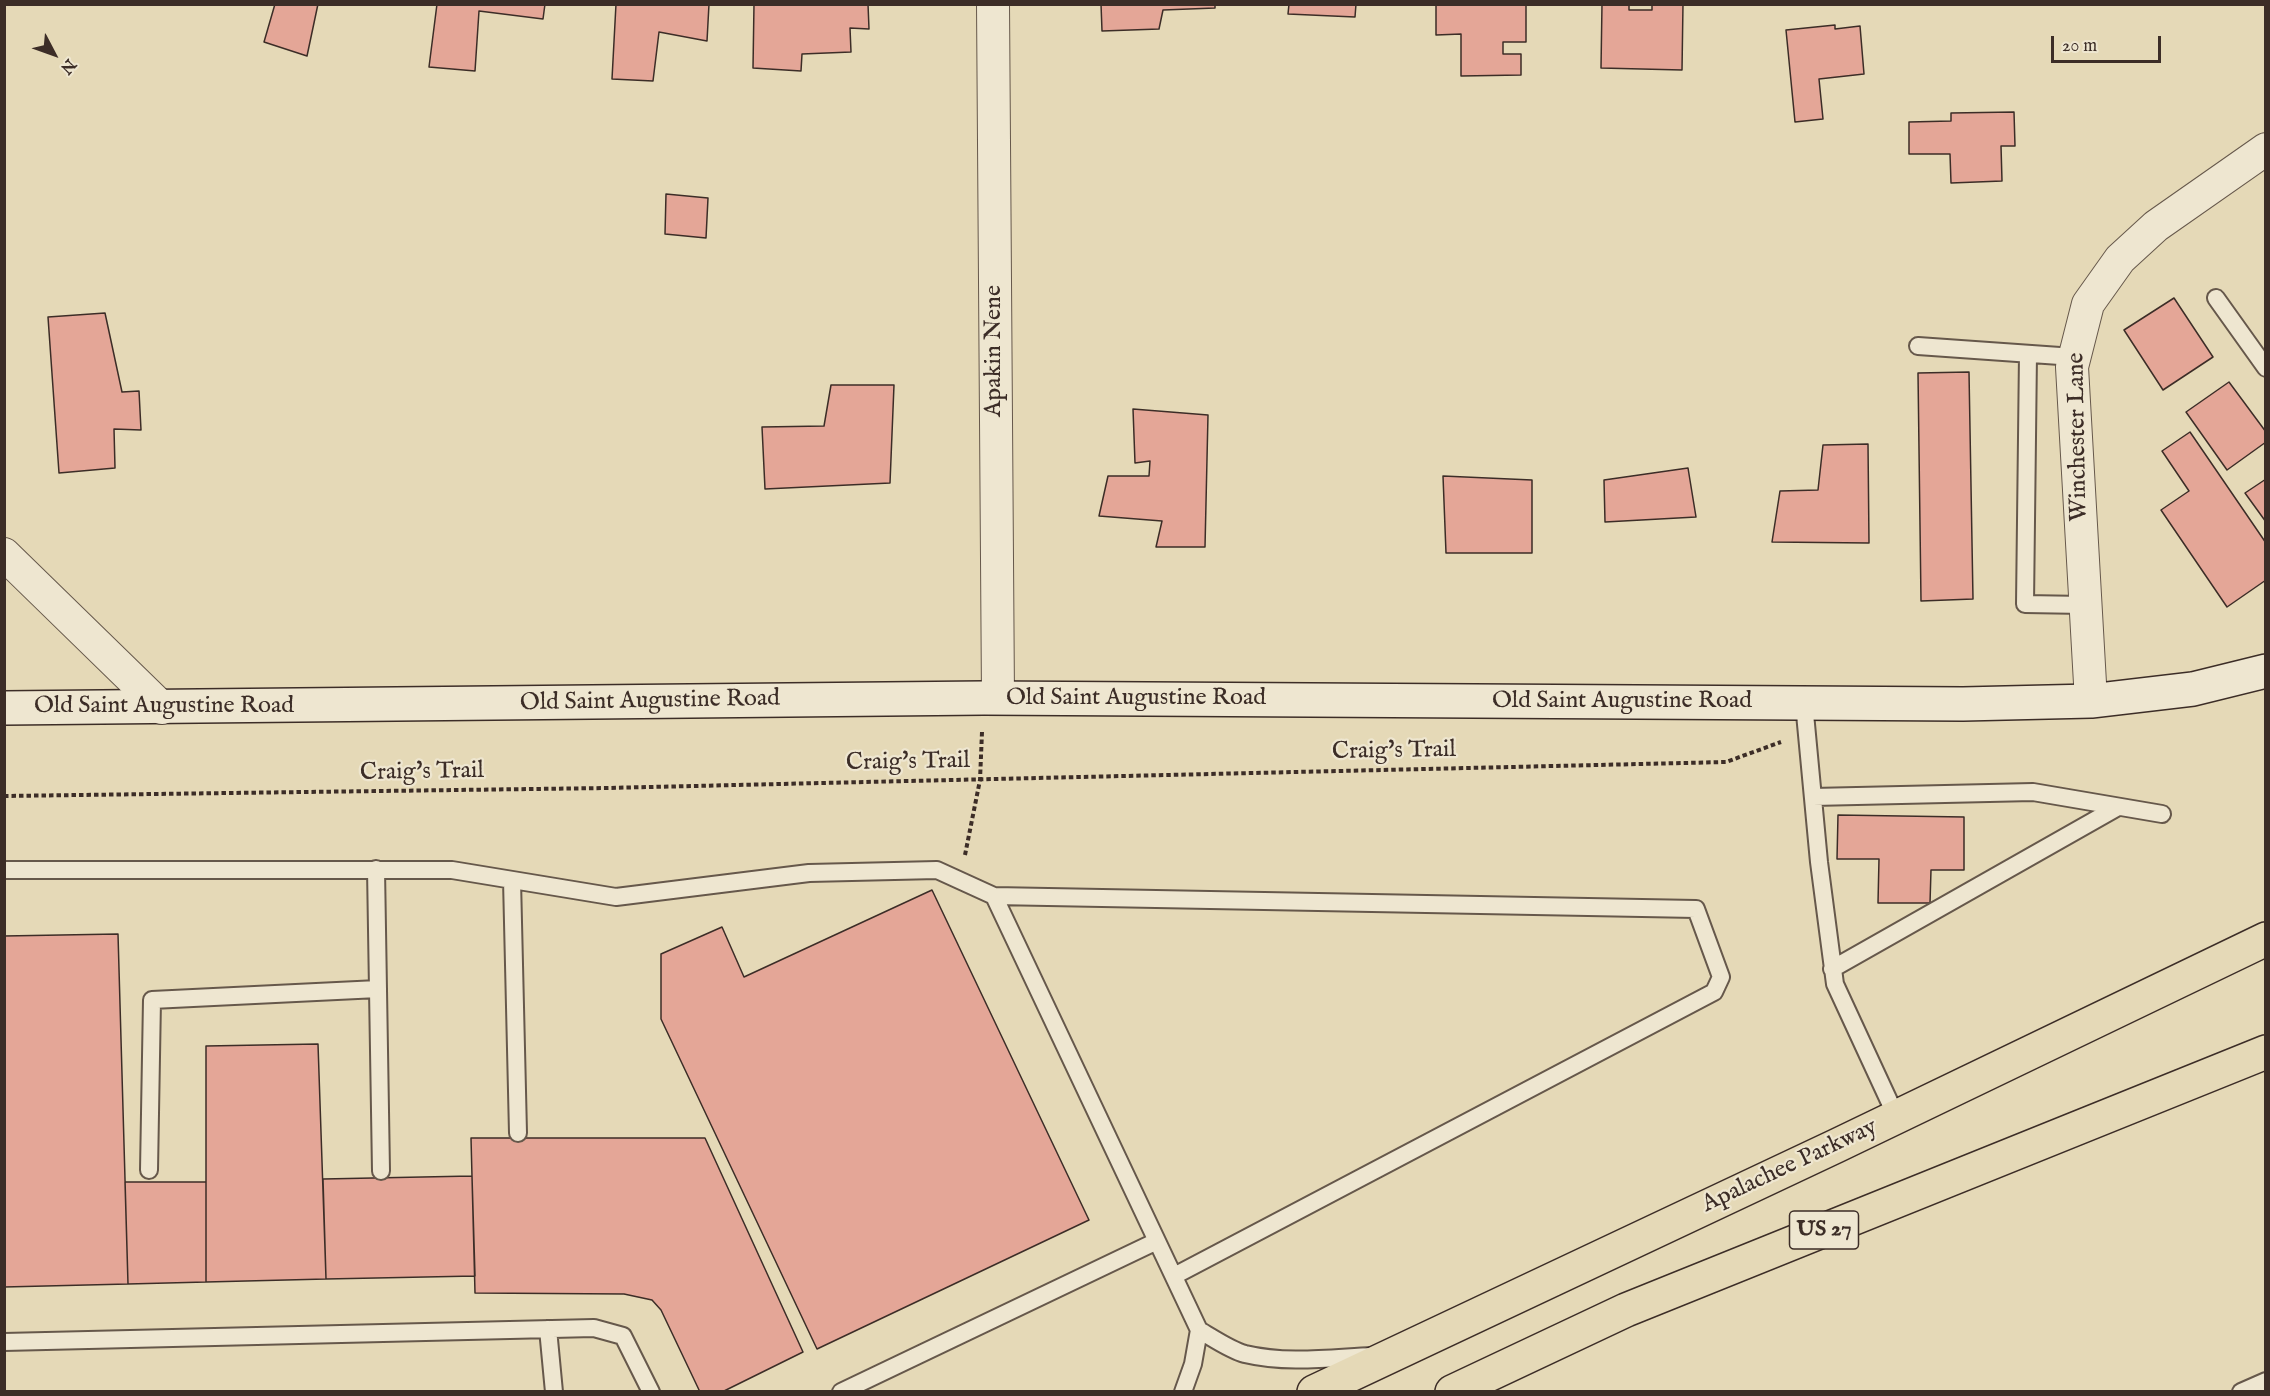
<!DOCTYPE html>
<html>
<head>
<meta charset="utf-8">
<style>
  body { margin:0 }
  #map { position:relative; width:2270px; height:1396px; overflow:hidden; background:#e5d9b7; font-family:"IM FELL English",serif }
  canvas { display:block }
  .frame { position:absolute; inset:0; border:6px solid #3c2d27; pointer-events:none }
  .north { position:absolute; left:24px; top:24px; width:60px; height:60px; -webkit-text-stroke:4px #eee6d0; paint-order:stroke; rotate:131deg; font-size:16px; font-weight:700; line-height:24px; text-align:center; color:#3c2d27 }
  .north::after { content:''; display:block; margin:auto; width:21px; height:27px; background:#3c2d27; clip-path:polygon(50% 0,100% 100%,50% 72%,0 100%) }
  .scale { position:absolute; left:2051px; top:36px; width:110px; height:27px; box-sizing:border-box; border:3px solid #3c2d27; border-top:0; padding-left:8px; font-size:18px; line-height:21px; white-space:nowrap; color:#3c2d27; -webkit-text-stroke:4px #eee6d0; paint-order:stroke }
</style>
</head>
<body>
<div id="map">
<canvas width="2270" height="1396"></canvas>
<div class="frame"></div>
<div class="north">N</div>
<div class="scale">20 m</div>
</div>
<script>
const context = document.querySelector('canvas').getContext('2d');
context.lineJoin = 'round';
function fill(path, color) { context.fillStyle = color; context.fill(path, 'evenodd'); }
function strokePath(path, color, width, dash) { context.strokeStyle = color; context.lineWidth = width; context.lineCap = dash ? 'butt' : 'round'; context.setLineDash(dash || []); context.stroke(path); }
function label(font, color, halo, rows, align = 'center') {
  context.font = font + ' "IM FELL English",serif'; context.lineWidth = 4.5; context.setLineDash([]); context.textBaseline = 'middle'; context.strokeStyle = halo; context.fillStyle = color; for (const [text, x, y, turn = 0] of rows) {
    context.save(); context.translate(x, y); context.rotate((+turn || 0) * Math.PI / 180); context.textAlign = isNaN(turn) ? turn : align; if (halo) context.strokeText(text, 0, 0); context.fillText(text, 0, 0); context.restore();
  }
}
const building = new Path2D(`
  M 275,4 L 318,4 L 307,56 L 264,42 Z
  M 437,4 L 545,4 L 543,19 L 479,11 L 475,71 L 429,67 Z
  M 616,4 L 709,4 L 707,41 L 659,32 L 653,81 L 612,79 Z
  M 754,4 L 868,4 L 869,29 L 850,28 L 851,52 L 802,54 L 801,71 L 753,68 Z
  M 1101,4 L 1215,4 L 1215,8 L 1163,10 L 1159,29 L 1102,31 Z
  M 1289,4 L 1356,4 L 1355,17 L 1288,14 Z
  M 1436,4 L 1526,4 L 1526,42 L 1503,42 L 1503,54 L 1521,54 L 1521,75 L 1461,76 L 1461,34 L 1436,35 Z
  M 1602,4 L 1629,4 L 1629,10 L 1652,10 L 1652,4 L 1683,4 L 1682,70 L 1601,68 Z
  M 1835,25 L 1835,29 L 1860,26 L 1864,74 L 1819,79 L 1823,119 L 1795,122 L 1786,30 Z
  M 2014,112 L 2015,146 L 2001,146 L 2002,181 L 1951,183 L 1950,154 L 1909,154 L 1909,122 L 1951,121 L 1951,113 Z
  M 666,194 L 708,198 L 706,238 L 665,234 Z
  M 2174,298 L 2213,357 L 2163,390 L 2124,330 Z
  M 105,313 L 122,392 L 139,391 L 141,430 L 114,429 L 115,468 L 59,473 L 48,317 Z
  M 1969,372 L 1973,599 L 1921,601 L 1918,373 Z
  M 2229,382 L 2266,432 L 2266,442 L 2227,470 L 2186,412 Z
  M 831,385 L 894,385 L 890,483 L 765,489 L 762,427 L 824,426 Z
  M 1133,409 L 1208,415 L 1205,547 L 1156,547 L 1162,521 L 1099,516 L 1108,476 L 1149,476 L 1150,461 L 1135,463 Z
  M 2190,432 L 2266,543 L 2266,580 L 2227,607 L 2161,510 L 2189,491 L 2162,451 Z
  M 1868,444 L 1869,543 L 1772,542 L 1780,491 L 1818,490 L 1823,445 Z
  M 1688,468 L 1696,517 L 1605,522 L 1604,480 Z
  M 1443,476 L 1532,480 L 1532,553 L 1446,553 Z
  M 2266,479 L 2266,522 L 2245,493 Z
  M 1838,815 L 1964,817 L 1964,870 L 1931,870 L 1930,903 L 1878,903 L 1879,859 L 1837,859 Z
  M 932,890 L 1089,1220 L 817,1349 L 661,1019 L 661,954 L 722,927 L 744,977 Z
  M 118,934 L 128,1284 L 4,1287 L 4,936 Z
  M 318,1044 L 326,1279 L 206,1282 L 206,1046 Z
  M 471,1138 L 705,1138 L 803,1352 L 722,1392 L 700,1392 L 661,1310 L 652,1300 L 624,1294 L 475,1293 Z
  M 472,1176 L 475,1276 L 326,1279 L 323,1179 Z
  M 125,1182 L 206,1182 L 206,1282 L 128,1284 Z`);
fill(building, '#e4a697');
strokePath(building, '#3c2d27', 1.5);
const lane = new Path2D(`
  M 2216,298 L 2266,368
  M 1918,346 L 2074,357
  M 2028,354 L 2025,604 L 2085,605
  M 1804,703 L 1819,862 L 1835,984 L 1896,1116
  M 1813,797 L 2033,792 L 2162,814
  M 376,869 L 381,1171
  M 4,870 L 452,870 L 616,897 L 809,873 L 937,870 L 994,896 L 1696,909 L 1721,977 L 1714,992 L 1174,1276
  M 512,880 L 518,1133
  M 994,896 L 1199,1330 L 1193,1364 L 1183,1392
  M 1832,969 L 2118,807
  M 149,1170 L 152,1000 L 378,989
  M 548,1329 L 554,1392
  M 1199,1330 C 1213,1338 1230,1350 1245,1354 C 1287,1364 1330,1358 1372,1356
  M 4,1342 L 594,1328 L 623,1336 L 651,1392
  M 841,1392 L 1157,1241
  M 2241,1392 L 2266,1381`);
const street = new Path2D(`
  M 993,4 L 998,698
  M 4,554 L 162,708
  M 2091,701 L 2072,367 L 2088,304 L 2120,259 L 2156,226 L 2266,149`);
const secondary = new Path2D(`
  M 4,708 L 984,698 L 1963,704 L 2091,701 L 2193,689 L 2266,671`);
const primary = new Path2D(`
  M 1314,1392 L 1836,1146 L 2266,939
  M 1452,1392 L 1626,1310 L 2266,1052`);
strokePath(lane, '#66584b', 20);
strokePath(street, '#66584b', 34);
strokePath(secondary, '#3c2d27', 36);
strokePath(primary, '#3c2d27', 36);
strokePath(new Path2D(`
  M 4,796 L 607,788 L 1726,762 L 1781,742
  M 965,855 L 980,780 L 982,732`), '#3c2d27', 4, [4.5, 3]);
strokePath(lane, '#eee6d0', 16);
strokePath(street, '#eee6d0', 32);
strokePath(secondary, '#eee6d0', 33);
strokePath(primary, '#e5d9b7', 33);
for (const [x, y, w] of [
  [1824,1230,69]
]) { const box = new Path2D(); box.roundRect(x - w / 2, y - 19, w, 38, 4.5); context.fillStyle = '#eee6d0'; context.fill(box); strokePath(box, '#3c2d27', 1.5); }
label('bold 22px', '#3c2d27', null, [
  ["US 27",1824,1230]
]);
label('24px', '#3c2d27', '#eee6d0', [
  ["Apakin Nene",995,351,-90],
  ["Winchester Lane",2079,437,-91],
  ["Old Saint Augustine Road",1136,699],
  ["Old Saint Augustine Road",650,702,-1],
  ["Old Saint Augustine Road",1622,702],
  ["Old Saint Augustine Road",164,707],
  ["Craig's Trail",1394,752,-1],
  ["Craig's Trail",908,763,-1],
  ["Craig's Trail",422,773,-1],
  ["Apalachee Parkway",1790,1167,-25]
]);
</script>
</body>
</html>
